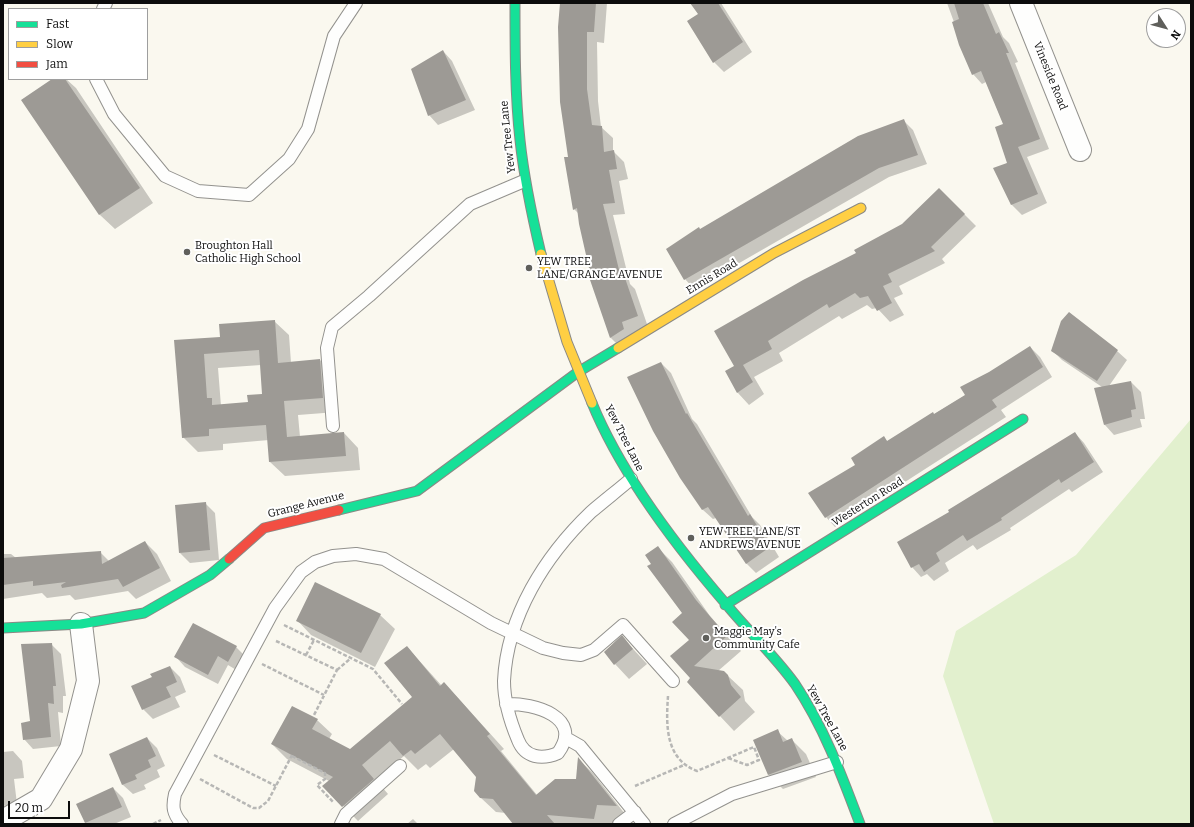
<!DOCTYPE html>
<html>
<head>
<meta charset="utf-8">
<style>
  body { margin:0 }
  #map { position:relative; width:1194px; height:827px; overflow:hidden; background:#faf8ef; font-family:Bitter,serif }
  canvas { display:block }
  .frame { position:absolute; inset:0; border:4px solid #0c0c0c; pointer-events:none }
  .legend { position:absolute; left:8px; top:8px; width:140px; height:72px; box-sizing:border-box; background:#fff; border:1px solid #9e9e9e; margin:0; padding:5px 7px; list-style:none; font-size:12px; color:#0c0c0c }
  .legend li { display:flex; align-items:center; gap:8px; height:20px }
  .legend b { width:20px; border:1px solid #9e9e9e }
  .north { position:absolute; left:1146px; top:8px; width:40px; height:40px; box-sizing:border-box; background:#fff; border:1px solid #9e9e9e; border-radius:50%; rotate:126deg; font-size:11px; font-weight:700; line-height:16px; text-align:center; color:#0c0c0c }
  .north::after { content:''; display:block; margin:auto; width:14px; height:18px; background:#5f5f5b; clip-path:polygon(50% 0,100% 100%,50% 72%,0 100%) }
  .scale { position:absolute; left:8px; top:801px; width:62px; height:18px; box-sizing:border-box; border:2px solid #0c0c0c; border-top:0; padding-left:5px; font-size:12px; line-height:14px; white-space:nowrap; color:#0c0c0c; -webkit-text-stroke:3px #fff; paint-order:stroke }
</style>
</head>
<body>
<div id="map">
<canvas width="1194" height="827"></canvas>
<div class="frame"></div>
<ul class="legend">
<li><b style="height:5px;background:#16e098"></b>Fast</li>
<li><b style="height:5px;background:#ffcf43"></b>Slow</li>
<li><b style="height:5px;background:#f24e42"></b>Jam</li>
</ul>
<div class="north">N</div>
<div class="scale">20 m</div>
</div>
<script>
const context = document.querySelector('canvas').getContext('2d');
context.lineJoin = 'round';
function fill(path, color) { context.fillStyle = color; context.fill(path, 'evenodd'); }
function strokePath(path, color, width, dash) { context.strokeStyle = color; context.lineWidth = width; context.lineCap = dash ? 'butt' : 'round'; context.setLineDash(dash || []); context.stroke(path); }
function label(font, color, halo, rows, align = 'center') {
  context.font = font + ' Bitter,serif'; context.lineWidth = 4; context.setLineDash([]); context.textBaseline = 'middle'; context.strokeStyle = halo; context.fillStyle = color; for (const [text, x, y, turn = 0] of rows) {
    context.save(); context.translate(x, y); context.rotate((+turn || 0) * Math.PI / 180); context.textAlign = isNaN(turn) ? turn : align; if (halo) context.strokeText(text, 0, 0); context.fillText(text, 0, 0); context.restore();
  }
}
fill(new Path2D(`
  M 1191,419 L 1191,824 L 994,824 L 943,676 L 956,631 L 1076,555 Z`), '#e2f0ce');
fill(new Path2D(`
  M 561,3 L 607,3 L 604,43 L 597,42 L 598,101 L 601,127 L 613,138 L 613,151 L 624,162 L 628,179 L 619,181 L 625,214 L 613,215 L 630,284 L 635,289 L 648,327 L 621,348 L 611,338 L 593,277 L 579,214 L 574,209 Z
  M 692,3 L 721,3 L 752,52 L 724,72 L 714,62 L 699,15 Z
  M 947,3 L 988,3 L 1003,37 L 1009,43 L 1018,62 L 1015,63 L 1049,149 L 1027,157 L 1047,203 L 1022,215 L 1012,205 L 995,169 L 1008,163 L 1004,125 L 986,82 L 982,84 L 973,74 Z
  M 443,51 L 452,61 L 475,110 L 438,125 L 429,115 Z
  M 54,79 L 66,79 L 76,88 L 153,203 L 115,229 L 100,215 L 22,100 Z
  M 903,120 L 913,130 L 927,164 L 889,177 L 694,289 L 685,279 L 700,230 Z
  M 939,189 L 976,226 L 942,259 L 945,263 L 899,286 L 903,294 L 894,298 L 904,315 L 890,322 L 877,308 L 872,309 L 867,305 L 842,319 L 839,316 L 779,353 L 783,361 L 754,377 L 764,394 L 749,405 L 738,393 L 727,372 L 736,366 L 858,253 L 903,225 Z
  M 274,321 L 289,335 L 291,363 L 320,360 L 335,375 L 337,412 L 298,415 L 300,437 L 344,433 L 358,448 L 360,470 L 285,476 L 270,462 L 269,440 L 223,444 L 223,450 L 198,452 L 183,437 L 175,341 L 221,338 ZM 261,365 L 263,395 L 249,403 L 221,406 L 218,368 Z
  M 1030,347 L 1040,357 L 1052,377 L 1001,410 L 1006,417 L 835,527 L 826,517 L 857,465 L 883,437 L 888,442 L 966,395 L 990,373 Z
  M 1053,351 L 1117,351 L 1127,360 L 1109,386 L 1131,382 L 1141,392 L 1145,419 L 1140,419 L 1142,427 L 1114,435 L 1105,425 L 1102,387 L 1062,360 Z
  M 661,363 L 671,373 L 692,419 L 697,424 L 752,517 L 760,525 L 779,557 L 756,573 L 746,563 L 716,518 L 713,519 L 703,510 L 681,477 Z
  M 1075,433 L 1084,443 L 1103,472 L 1072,492 L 1069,489 L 1010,528 L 1011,530 L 977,550 L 973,545 L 945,563 L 949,571 L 934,581 L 927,574 L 921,577 L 912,567 L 950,512 Z
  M 205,503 L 215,513 L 219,560 L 190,563 L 180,553 Z
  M 145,542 L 157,554 L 171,581 L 136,599 L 128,591 L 75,600 L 70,595 L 47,598 L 42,593 L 3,599 L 3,554 L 11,554 L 16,558 L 100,552 L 109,561 Z
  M 657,547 L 672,562 L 710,616 L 741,651 L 718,671 L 728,676 L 743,690 L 745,701 L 755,712 L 734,731 L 688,682 L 691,679 L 690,640 L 683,614 L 652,564 Z
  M 380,615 L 395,629 L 375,667 L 311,635 L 297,620 Z
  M 622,637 L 647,664 L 629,679 L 615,664 Z
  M 51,644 L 61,654 L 66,696 L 63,696 L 63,713 L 58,712 L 61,746 L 33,749 L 24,739 L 32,722 Z
  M 236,647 L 246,657 L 238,671 L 228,665 L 218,684 L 185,667 L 176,657 Z
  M 407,647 L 442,686 L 444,684 L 458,698 L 504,749 L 501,751 L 537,795 L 577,780 L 578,759 L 592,772 L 625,814 L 624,824 L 514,824 L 506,813 L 496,812 L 481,798 L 477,777 L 454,749 L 430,768 L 426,764 L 418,770 L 404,756 L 376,780 L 388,794 L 358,821 L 324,786 L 329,781 L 287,759 L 272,744 L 317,720 L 332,734 L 329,739 L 350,750 L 414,697 Z
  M 170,667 L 180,677 L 186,692 L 175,697 L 180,707 L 153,719 L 143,709 L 153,678 Z
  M 777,731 L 788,741 L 792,740 L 806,754 L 816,777 L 783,789 L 769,775 Z
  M 147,738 L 157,748 L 165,766 L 157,770 L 160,777 L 144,785 L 146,789 L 133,794 L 123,785 L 110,755 Z
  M 13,751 L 22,761 L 24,778 L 14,779 L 17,804 L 3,806 L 3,752 Z
  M 113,788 L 123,798 L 131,817 L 114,824 L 87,824 L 85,822 Z
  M 413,819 L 418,824 L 407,824 Z`), '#0003');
fill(new Path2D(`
  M 560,3 L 596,3 L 594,32 L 587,32 L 587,89 L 592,125 L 602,126 L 604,152 L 614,150 L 617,169 L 609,170 L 615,203 L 603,204 L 621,278 L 625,278 L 638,316 L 622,322 L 624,329 L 610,338 L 589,277 L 591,277 L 579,224 L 577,208 L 573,210 L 564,157 L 568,157 L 560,102 L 558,27 Z
  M 690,3 L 718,3 L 743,42 L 713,63 L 687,21 L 698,14 Z
  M 954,3 L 983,3 L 996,34 L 999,32 L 1009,53 L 1006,53 L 1040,139 L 1018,147 L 1038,194 L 1011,205 L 993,168 L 1007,163 L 995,127 L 1003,124 L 981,71 L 972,75 L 959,45 L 952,22 L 959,19 Z
  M 443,50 L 466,100 L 428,116 L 411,69 Z
  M 52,79 L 65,79 L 140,188 L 99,215 L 21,100 Z
  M 904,119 L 918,155 L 879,168 L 684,280 L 666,249 L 699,227 L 700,229 L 858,136 Z
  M 939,188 L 965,214 L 931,247 L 935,251 L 888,274 L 892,282 L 883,286 L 892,303 L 877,311 L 868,296 L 860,298 L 855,293 L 829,308 L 827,304 L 768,341 L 772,349 L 743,365 L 753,382 L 737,393 L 725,371 L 734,366 L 714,331 L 803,280 L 856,253 L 854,250 L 902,224 Z
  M 1069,312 L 1118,350 L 1097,381 L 1051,351 L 1061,321 Z
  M 275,320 L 278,363 L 320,359 L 323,398 L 284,401 L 287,437 L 344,432 L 346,456 L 269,462 L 266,425 L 209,429 L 209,436 L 182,438 L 174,340 L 220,337 L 219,324 ZM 259,350 L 262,394 L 247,395 L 248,402 L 212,405 L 212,398 L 207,398 L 204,354 Z
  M 1030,346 L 1043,367 L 992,400 L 997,407 L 825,518 L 808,493 L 855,465 L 851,458 L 884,436 L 887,441 L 933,412 L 934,414 L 965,395 L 960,387 L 989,372 Z
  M 661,362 L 686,414 L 687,413 L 748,516 L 750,514 L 770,547 L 746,564 L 708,507 L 702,510 L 680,478 L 653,431 L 627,377 Z
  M 1131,381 L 1136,409 L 1131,410 L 1132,417 L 1104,425 L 1094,388 Z
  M 1075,432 L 1094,462 L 1061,483 L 1059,479 L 1001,518 L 1002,520 L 967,541 L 963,535 L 936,553 L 940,561 L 924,572 L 919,564 L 911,568 L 897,542 L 949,512 L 948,510 Z
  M 206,502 L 210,550 L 179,553 L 175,505 Z
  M 145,541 L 160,568 L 123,587 L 118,579 L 62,588 L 61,585 L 66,582 L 33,586 L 33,581 L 3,585 L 3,558 L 101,551 L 102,564 Z
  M 658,546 L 696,600 L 727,636 L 694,666 L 724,671 L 728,675 L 731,685 L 741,697 L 719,717 L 687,682 L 690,678 L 670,656 L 689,640 L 672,622 L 682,613 L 647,566 L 651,564 L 645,555 Z
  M 315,582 L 381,614 L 361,653 L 296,621 Z
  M 193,623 L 237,646 L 228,662 L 218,656 L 208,675 L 174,657 Z
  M 622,635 L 633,649 L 614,665 L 604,652 Z
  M 52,643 L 56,686 L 53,686 L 54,704 L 48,703 L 51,737 L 23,740 L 21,723 L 30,721 L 21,644 Z
  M 407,646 L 440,686 L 444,682 L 490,734 L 487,736 L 536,795 L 555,779 L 576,779 L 578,757 L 617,806 L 597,805 L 594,819 L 547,815 L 555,824 L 513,824 L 493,799 L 480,798 L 474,791 L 476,777 L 440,734 L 415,754 L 411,750 L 403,756 L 390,741 L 362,765 L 374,779 L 342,807 L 322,786 L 333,777 L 271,744 L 292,706 L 318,719 L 312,729 L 350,749 L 412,697 L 384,663 Z
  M 170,666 L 177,682 L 166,687 L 171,697 L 142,710 L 131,686 L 152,677 L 150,674 Z
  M 778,729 L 783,742 L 792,738 L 802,762 L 768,775 L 753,740 Z
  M 147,737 L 156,756 L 148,760 L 151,767 L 135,775 L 137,779 L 122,785 L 109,754 Z
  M 113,787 L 122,807 L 85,823 L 76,804 Z`), '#9d9a95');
const lane = new Path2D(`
  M 103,9 L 106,3
  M 96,79 L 114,114 L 165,176 L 198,191 L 249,195 L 289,159 L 308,129 L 334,36 L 356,3
  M 333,426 L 327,348 L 332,327 L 369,296 L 470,204 L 524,181
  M 506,704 C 534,703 584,717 558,753 C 542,760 525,758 518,740 C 510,721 504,702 504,681 C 507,616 545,556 591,512 C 604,501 618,490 631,479
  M 566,738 L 580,746 L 644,824
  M 182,824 C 173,814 172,807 175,794 L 275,608 L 301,572 L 315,562 L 333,556 L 356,554 L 384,559 L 491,623 L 543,648 L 563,653 L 581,655 L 594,650 L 623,625 L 673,681
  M 341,824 L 346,814 L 400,766
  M 619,824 L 635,812
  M 674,824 L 732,794 L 837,762`);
const street = new Path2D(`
  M 1021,3 L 1080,150
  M 3,821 L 41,799 L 71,749 L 88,681 L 81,624`);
const fast = new Path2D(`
  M 515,3 C 515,49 515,94 520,140 C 524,178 532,216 541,254
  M 592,403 C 621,474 676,546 726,604 C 748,631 775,656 795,684 C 824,727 842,776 860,824
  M 339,510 L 417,491 L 578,372 L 618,348
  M 725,605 L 1023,419
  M 3,628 L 81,624 L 144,613 L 210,575 L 229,559`);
const slow = new Path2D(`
  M 541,254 L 567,342 L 592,403
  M 618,348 L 774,253 L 861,208`);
const jam = new Path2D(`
  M 229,559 L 264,528 L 339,510`);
strokePath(lane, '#93928e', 14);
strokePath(street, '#93928e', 24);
strokePath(fast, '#8a8985', 11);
strokePath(slow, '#8a8985', 11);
strokePath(jam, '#8a8985', 11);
strokePath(new Path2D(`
  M 284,625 L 373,669 L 402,704
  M 276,641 L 337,670 L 313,717
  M 306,655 L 314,640
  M 262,664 L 324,695
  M 337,670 L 351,658
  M 668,696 C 666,725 665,759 697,771 L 754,747 L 759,760 L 747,765 L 728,758
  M 214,755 L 276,786
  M 292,756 L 325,773 L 325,779 L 317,785 L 334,803
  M 200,779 L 253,808 L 259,808 L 268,801 L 292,755
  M 635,786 L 684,765
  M 153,824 L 161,820`), '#b7b7b5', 2.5, [4, 2]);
strokePath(lane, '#fefefd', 12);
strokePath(street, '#fefefd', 22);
strokePath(fast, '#16e098', 9);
strokePath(slow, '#ffcf43', 9);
strokePath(jam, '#f24e42', 9);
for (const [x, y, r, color] of [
  [187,252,4,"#5f5f5b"],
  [529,268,4,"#5f5f5b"],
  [691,538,4,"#5f5f5b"],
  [706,638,4,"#5f5f5b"]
]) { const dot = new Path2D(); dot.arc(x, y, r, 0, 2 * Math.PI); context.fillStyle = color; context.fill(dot); strokePath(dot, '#fff', 1.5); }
label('11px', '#0c0c0c', '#fff', [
  ["Vineside Road",1050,76,68],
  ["Yew Tree Lane",508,137,-96],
  ["Ennis Road",712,277,-31],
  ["Yew Tree Lane",624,438,63],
  ["Westerton Road",868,502,-32],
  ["Grange Avenue",306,505,-14],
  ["Yew Tree Lane",827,718,61]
]);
label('11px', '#0c0c0c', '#fff', [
  ["Broughton Hall",195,246],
  ["Catholic High School",195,259],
  ["YEW TREE",537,262],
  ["LANE/GRANGE AVENUE",537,275],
  ["YEW TREE LANE/ST",699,532],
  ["ANDREWS AVENUE",699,545],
  ["Maggie May's",714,632],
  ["Community Cafe",714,645]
], 'left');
</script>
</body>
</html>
